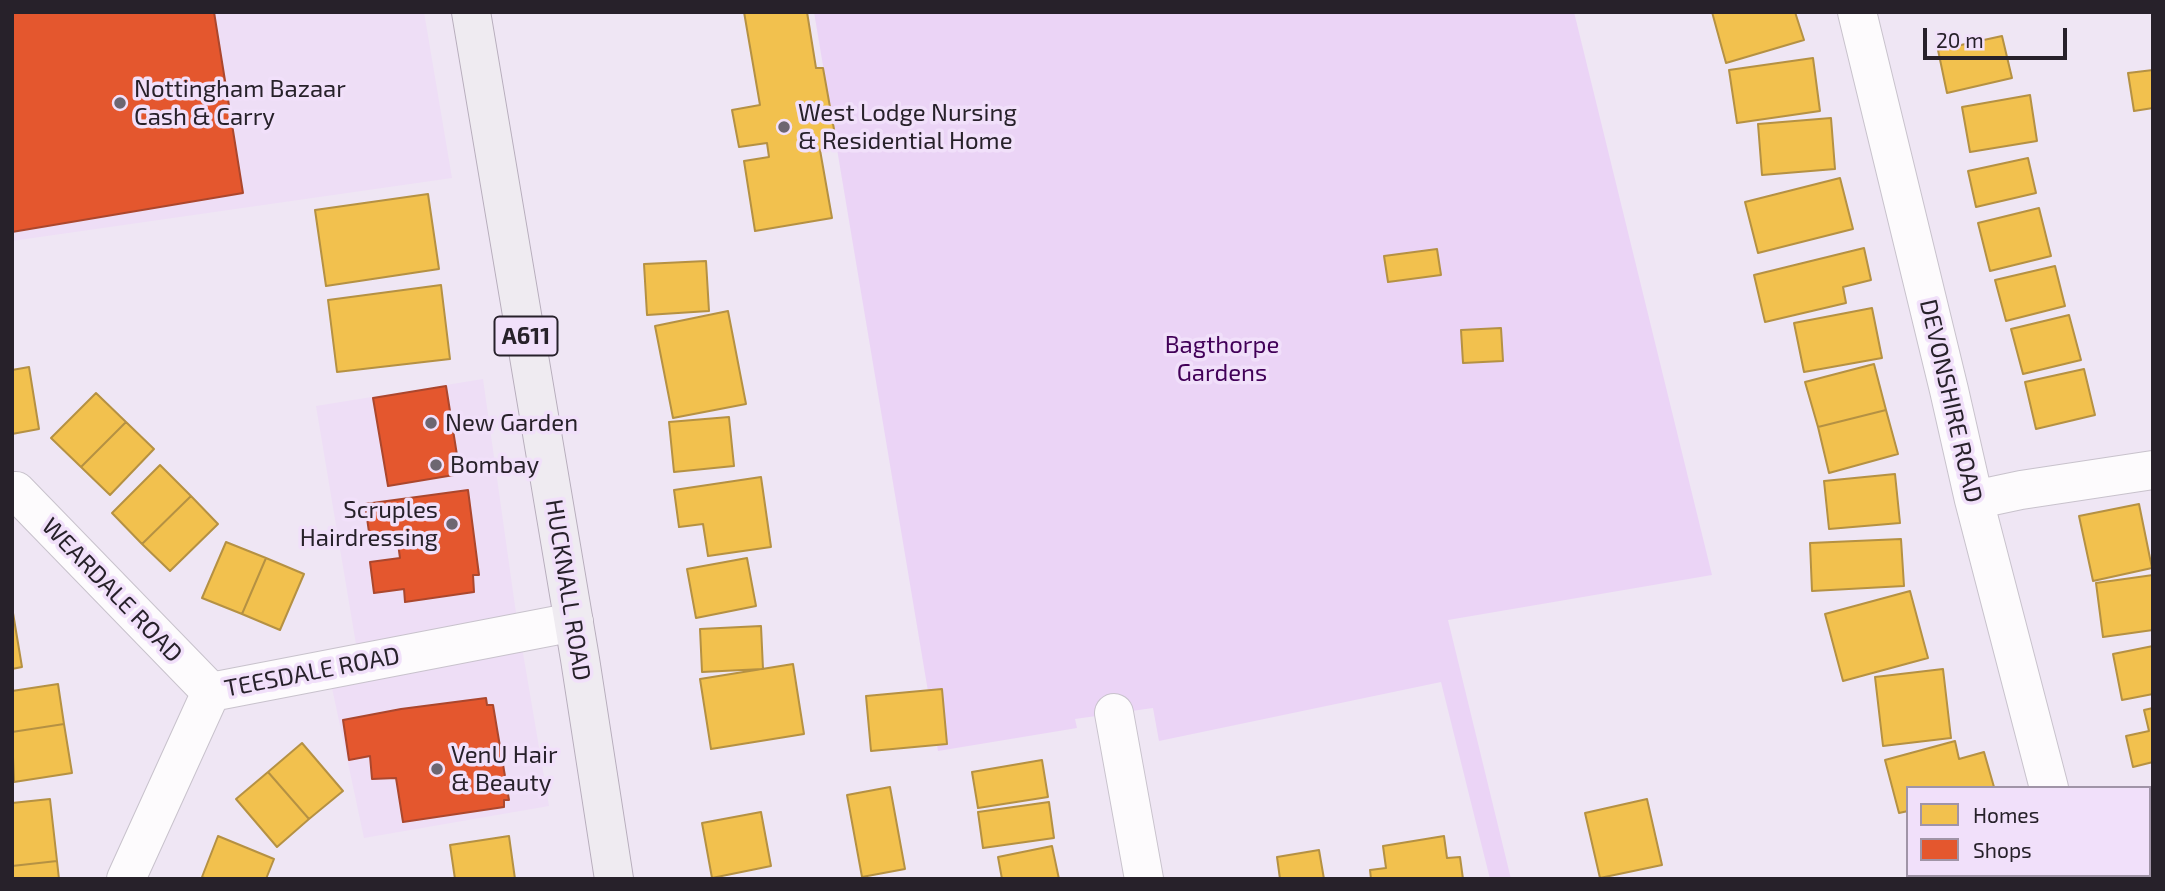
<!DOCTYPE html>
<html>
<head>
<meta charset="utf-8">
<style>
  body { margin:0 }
  #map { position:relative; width:2165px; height:891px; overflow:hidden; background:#efe6f4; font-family:"Exo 2",sans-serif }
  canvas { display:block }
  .frame { position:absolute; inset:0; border:14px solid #27212a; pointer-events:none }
  .legend { position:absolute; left:1906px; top:786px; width:245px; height:91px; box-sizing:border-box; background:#f1e0fa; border:2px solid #a094a7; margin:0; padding:9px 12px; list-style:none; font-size:21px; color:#27212a }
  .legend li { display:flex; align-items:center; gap:14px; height:35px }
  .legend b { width:35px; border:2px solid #a094a7 }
  .scale { position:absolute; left:1923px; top:28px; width:144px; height:32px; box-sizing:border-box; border:4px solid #27212a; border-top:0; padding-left:9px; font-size:21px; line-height:24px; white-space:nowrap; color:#27212a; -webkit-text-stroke:5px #f1e0fa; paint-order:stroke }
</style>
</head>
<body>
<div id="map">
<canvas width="2165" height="891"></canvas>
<div class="frame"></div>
<ul class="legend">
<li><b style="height:19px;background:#f2c14e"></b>Homes</li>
<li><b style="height:19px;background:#e4572e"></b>Shops</li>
</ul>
<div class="scale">20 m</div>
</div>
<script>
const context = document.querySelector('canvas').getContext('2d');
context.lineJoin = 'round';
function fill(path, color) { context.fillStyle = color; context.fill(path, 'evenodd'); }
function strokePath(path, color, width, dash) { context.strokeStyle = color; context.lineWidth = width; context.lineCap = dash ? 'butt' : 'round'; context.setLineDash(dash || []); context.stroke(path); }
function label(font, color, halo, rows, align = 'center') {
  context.font = font + ' "Exo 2",sans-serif'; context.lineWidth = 7; context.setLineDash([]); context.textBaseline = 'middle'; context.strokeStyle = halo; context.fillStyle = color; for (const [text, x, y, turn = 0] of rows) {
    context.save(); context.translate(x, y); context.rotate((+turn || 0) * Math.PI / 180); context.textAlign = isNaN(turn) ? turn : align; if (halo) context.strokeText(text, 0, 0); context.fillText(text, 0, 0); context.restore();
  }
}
fill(new Path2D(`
  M 12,12 L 424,12 L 452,178 L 12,241 Z
  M 483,379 L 515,606 L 549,806 L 364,838 L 329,674 L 360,668 L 316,406 Z`), '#eedef6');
fill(new Path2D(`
  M 814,12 L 1574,12 L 1712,575 L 1448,620 L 1511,879 L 1490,879 L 1441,682 L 1159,741 L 1153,708 L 1075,719 L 1077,728 L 938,751 Z`), '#ebd4f6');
const homes = new Path2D(`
  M 744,12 L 807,12 L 816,68 L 823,68 L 837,146 L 820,150 L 832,218 L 755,231 L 744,161 L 769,157 L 767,143 L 739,147 L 732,110 L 760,105 Z
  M 1712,12 L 1795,12 L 1804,40 L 1726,63 Z
  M 2002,36 L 2012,78 L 1947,93 L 1938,50 Z
  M 1813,58 L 1820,111 L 1737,123 L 1729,70 Z
  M 2153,70 L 2153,108 L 2134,111 L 2128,73 Z
  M 2030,95 L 2037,141 L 1970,152 L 1962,107 Z
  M 1831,118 L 1835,169 L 1762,175 L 1758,124 Z
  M 2028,158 L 2036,193 L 1976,207 L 1968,171 Z
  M 1840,178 L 1853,229 L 1758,253 L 1745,202 Z
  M 428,194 L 439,269 L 326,286 L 315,210 Z
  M 2039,208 L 2051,256 L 1990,271 L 1978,223 Z
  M 1864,248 L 1871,280 L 1843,287 L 1846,303 L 1765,322 L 1754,275 Z
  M 1437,249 L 1441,275 L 1388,282 L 1384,256 Z
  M 706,261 L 709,311 L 647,315 L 644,264 Z
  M 2055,266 L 2065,306 L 2006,321 L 1995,280 Z
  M 441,285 L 450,359 L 337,372 L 328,300 Z
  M 1872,308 L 1882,358 L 1804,372 L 1794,323 Z
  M 728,311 L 746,404 L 673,418 L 655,326 Z
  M 2069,315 L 2081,360 L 2023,374 L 2011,329 Z
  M 1501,328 L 1503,361 L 1463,363 L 1461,330 Z
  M 1874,364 L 1886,410 L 1818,427 L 1805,382 Z
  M 29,367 L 39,429 L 12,434 L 12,370 Z
  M 2084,369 L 2095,415 L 2036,429 L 2025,382 Z
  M 96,393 L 126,422 L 81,467 L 51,438 Z
  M 1886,410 L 1898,454 L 1829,473 L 1818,427 Z
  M 729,417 L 734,466 L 674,472 L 669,422 Z
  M 126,422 L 154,449 L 110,495 L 81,467 Z
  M 160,465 L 191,496 L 142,544 L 112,513 Z
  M 1895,474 L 1900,523 L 1829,529 L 1824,481 Z
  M 761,477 L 771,547 L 708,556 L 703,524 L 679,527 L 674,490 Z
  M 191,496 L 218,524 L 170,571 L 142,544 Z
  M 2139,504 L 2152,568 L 2093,581 L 2079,516 Z
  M 1901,539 L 1904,586 L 1812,591 L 1810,543 Z
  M 226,542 L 266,558 L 242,614 L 202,598 Z
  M 266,558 L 304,574 L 280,630 L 242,614 Z
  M 747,558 L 756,606 L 696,618 L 687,569 Z
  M 2153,575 L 2153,630 L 2103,637 L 2096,583 Z
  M 1910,591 L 1928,658 L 1843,681 L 1825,614 Z
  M 12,607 L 22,667 L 12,669 Z
  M 761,626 L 763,669 L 702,672 L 700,629 Z
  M 2153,646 L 2153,694 L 2122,700 L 2113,654 Z
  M 793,664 L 804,734 L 711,749 L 700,679 Z
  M 1943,669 L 1951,738 L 1883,746 L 1875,677 Z
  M 58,684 L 64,724 L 12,732 L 12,691 Z
  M 942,689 L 947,744 L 871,751 L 866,696 Z
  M 2153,708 L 2153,762 L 2133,767 L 2126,736 L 2149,731 L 2144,710 Z
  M 64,724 L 72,773 L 14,782 L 12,732 Z
  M 1955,741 L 1959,759 L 1984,752 L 1994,787 L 1908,788 L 1908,811 L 1899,813 L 1885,760 Z
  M 302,743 L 343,791 L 309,819 L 268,772 Z
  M 1042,760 L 1048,797 L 978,808 L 972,772 Z
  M 268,772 L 309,819 L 277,847 L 236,799 Z
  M 890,787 L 905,869 L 862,877 L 847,795 Z
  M 50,799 L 57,861 L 12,866 L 12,803 Z
  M 1647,799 L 1662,865 L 1600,878 L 1585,813 Z
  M 1049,802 L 1054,838 L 983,848 L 978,812 Z
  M 761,812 L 771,866 L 712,878 L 702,823 Z
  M 218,836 L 274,859 L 266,879 L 207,879 L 202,877 Z
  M 509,836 L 515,879 L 455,879 L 450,845 Z
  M 1444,836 L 1447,858 L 1460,857 L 1463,879 L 1371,879 L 1370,870 L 1386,868 L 1383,846 Z
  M 1052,846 L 1059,879 L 1002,879 L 998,857 Z
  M 1319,850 L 1324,879 L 1280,879 L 1277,857 Z
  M 57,861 L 59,879 L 12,879 L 12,866 Z
  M 1916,875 L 1972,875 L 1954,879 L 1907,879 Z`);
fill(homes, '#f2c14e');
strokePath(homes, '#b59143', 2);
const shops = new Path2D(`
  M 12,12 L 214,12 L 243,193 L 12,232 Z
  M 446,386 L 460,474 L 388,486 L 373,398 Z
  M 468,490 L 479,575 L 473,575 L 474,592 L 405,602 L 404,589 L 374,593 L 370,562 L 400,558 L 397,536 L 370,539 L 365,504 Z
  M 486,698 L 487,705 L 493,705 L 509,800 L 504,800 L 504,807 L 403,822 L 396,778 L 372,779 L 370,756 L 349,760 L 343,720 L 401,709 Z`);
fill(shops, '#e4572e');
strokePath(shops, '#ab472d', 2);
const minor = new Path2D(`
  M 1857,12 L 1949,390 L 1974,500 L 2049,788
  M 12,491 L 16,491 L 211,692
  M 1974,500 L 2021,490 L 2153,470
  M 1114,713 L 1144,879
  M 2072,875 L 2073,879
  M 126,879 L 211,692 L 574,622`);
const primary = new Path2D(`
  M 471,12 L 580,659 L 614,879`);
strokePath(minor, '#c8c2cc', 40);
strokePath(primary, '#b7adbc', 40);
strokePath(minor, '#fdfbfd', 38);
strokePath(primary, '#efebf1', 38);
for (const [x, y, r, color] of [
  [120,103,7,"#6d6671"],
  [784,127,7,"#6d6671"],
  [431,423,7,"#6d6671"],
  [436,465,7,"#6d6671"],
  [452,524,7,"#6d6671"],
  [437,769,7,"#6d6671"]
]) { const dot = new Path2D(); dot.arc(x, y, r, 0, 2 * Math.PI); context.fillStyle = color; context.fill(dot); strokePath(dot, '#f1e0fa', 2.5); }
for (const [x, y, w] of [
  [526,336,63]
]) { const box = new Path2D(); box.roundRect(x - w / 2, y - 19.5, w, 39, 5); context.fillStyle = '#f1e0fa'; context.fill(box); strokePath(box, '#27212a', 2); }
label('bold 23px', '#27212a', null, [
  ["A611",526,336]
]);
label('24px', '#27212a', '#f1e0fa', [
  ["Nottingham Bazaar",134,89],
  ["Cash & Carry",134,117],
  ["West Lodge Nursing",798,113],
  ["& Residential Home",798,141],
  ["New Garden",445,423],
  ["Bombay",450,465],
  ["Scruples",438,510,"right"],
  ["Hairdressing",438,538,"right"],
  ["VenU Hair",451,755],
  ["& Beauty",451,783]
], 'left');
label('24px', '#420058', '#f1e0fa', [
  ["Bagthorpe",1222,345],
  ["Gardens",1222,373]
]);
label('24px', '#27212a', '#f1e0fa', [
  ["DEVONSHIRE ROAD",1951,401,77],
  ["WEARDALE ROAD",112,590,46],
  ["HUCKNALL ROAD",568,590,81],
  ["TEESDALE ROAD",312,672,-11]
]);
</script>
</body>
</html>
